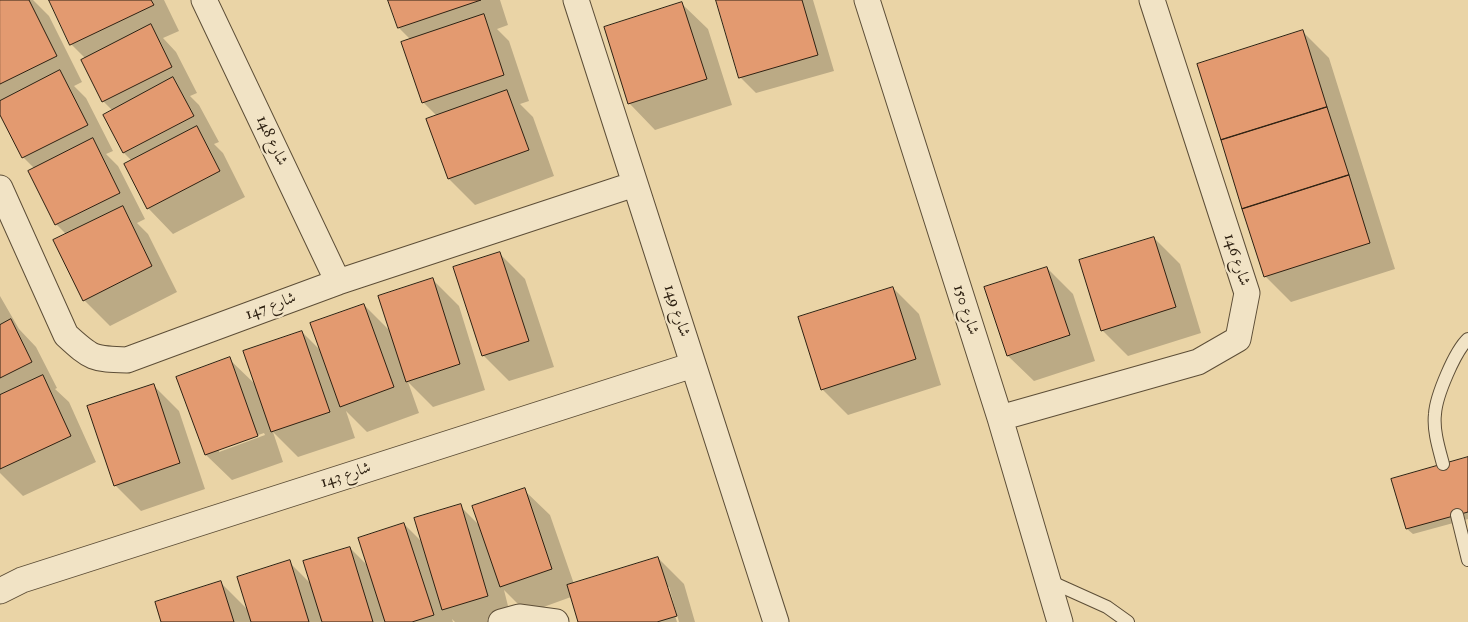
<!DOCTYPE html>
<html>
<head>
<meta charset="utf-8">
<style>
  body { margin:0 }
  canvas { display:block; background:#ead4a6 }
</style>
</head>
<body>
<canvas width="1468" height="622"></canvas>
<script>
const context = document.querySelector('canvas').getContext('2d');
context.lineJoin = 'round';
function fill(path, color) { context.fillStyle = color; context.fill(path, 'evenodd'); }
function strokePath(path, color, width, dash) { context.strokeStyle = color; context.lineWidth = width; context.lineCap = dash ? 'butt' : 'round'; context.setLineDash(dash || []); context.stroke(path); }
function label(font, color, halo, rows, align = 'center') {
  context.font = font + ' "IM FELL Double Pica",Amiri,serif'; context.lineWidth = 4.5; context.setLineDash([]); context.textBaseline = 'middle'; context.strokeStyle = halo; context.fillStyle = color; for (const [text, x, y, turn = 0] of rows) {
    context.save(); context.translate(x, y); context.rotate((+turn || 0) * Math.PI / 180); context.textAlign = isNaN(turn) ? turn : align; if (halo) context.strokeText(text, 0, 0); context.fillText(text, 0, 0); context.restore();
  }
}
fill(new Path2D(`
  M 3,0 L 33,0 L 49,16 L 82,82 L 74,86 L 86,98 L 113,151 L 106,154 L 118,166 L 145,219 L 137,223 L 148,234 L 177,292 L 110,326 L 84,300 L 67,235 L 56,224 L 35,169 L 23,157 L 0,112 L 0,2 Z
  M 51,0 L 164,0 L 179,31 L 163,38 L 176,52 L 197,93 L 190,96 L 199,105 L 219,142 L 214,144 L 223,153 L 245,197 L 173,234 L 148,208 L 132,161 L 124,153 L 104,116 L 113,111 L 103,101 L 82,61 L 86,59 L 71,44 Z
  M 390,0 L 500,0 L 508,25 L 497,29 L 509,41 L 529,101 L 520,104 L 533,117 L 554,176 L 475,205 L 449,179 L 428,120 L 437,116 L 423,102 L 411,40 L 399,28 Z
  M 717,0 L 813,0 L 834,71 L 756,93 L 740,77 Z
  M 682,4 L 708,29 L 732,105 L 655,130 L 630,104 L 605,28 Z
  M 1303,32 L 1329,58 L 1395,269 L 1291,302 L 1265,276 Z
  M 1154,238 L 1180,264 L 1201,333 L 1128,356 L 1102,330 Z
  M 499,253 L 525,279 L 554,367 L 509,381 L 484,356 L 455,268 Z
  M 1047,268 L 1073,294 L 1095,361 L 1034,381 L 1008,356 Z
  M 433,280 L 459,306 L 485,390 L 433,407 L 408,382 L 419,413 L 367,432 L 346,411 L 355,438 L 298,457 L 273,432 L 283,462 L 232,480 L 206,455 L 178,377 L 229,359 L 256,385 L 302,332 L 321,351 L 364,305 L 391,332 ZM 264,433 L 265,435 L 219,452 L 219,449 Z
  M 893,288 L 919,314 L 941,385 L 848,415 L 822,389 Z
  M 0,296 L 19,329 L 36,347 L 57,388 L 55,389 L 69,402 L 96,462 L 23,496 L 0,473 Z
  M 153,385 L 179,411 L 205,489 L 141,511 L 115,485 Z
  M 1468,458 L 1468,519 L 1413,534 L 1407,529 L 1393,480 Z
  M 524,490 L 550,515 L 574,584 L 658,558 L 684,584 L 695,622 L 679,622 L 669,587 L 666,587 L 677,622 L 579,622 L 571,597 L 527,613 L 504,590 L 512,622 L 455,622 L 452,619 L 453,622 L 163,622 L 220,582 L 249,611 L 289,562 L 311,584 L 350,548 L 368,566 L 404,524 L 423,543 L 460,506 L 479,525 Z`), '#0003');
const building = new Path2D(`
  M 0,0 L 29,0 L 57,56 L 0,84 Z
  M 49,0 L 151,0 L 154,5 L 70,45 Z
  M 388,0 L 481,0 L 398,28 Z
  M 716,0 L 802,0 L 818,55 L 739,78 Z
  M 682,2 L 707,79 L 628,104 L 604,27 Z
  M 484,14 L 504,75 L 422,103 L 401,42 Z
  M 151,24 L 172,67 L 102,102 L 81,60 Z
  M 1303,30 L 1327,107 L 1221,140 L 1197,64 Z
  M 60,70 L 88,125 L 22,158 L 0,115 L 0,101 Z
  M 173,77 L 194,116 L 123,153 L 103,115 Z
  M 507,90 L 529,150 L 448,179 L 426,119 Z
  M 1327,107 L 1349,175 L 1242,209 L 1221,140 Z
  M 197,126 L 220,171 L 147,209 L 124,164 Z
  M 93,138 L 120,193 L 55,225 L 28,171 Z
  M 1349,175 L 1370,243 L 1264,277 L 1242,209 Z
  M 123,206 L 152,266 L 83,301 L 53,240 Z
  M 1154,237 L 1176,307 L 1101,331 L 1079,260 Z
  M 500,252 L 529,341 L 482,356 L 453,267 Z
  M 1047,267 L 1070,335 L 1007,356 L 984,287 Z
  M 433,278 L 460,364 L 406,382 L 378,296 Z
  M 893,287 L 916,359 L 821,390 L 798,317 Z
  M 364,304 L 394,387 L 340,407 L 310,323 Z
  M 11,319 L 32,362 L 0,378 L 0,325 Z
  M 302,331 L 330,412 L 271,432 L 243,351 Z
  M 230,357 L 258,436 L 205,455 L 176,377 Z
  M 43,375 L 71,436 L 0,469 L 0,395 Z
  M 154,384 L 180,463 L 114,486 L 87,406 Z
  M 1468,457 L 1468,512 L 1406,529 L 1391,479 Z
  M 525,488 L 552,569 L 500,587 L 472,506 Z
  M 461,504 L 488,596 L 442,610 L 414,518 Z
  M 404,523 L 434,615 L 412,622 L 385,622 L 358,538 Z
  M 350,547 L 373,622 L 322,622 L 303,561 Z
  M 658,557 L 677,616 L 657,622 L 578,622 L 567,585 Z
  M 290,560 L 309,622 L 251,622 L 237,577 Z
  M 221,581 L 234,622 L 161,622 L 155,602 Z`);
fill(building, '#e39a70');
strokePath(building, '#2e2112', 1);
const service = new Path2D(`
  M 1443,464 C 1439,449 1433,430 1435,414 C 1436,396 1455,351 1468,339
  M 1457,515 L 1468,560
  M 1047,580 L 1107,607 L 1128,622`);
const minor = new Path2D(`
  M 204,0 L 338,282
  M 576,0 L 776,622
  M 867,0 L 1000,418 L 1060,622
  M 0,188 L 66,335 C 92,359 93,359 127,360 L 338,282 L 635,184
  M 1000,418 L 1198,362 L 1238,339 L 1247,293 L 1152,0
  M 0,591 L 22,580 L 693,365
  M 501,622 L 519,617 L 556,622`);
strokePath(service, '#5d4e37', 14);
strokePath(minor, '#5d4e37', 27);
strokePath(service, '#f1e3c5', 12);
strokePath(minor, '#f1e3c5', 25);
label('16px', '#2e2112', '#f1e3c5', [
  ["شارع 148",271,141,65],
  ["شارع 146",1236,260,72],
  ["شارع 147",271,307,-20],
  ["شارع 150",965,310,72],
  ["شارع 149",676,311,72],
  ["شارع 143",346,476,-18]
]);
</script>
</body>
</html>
